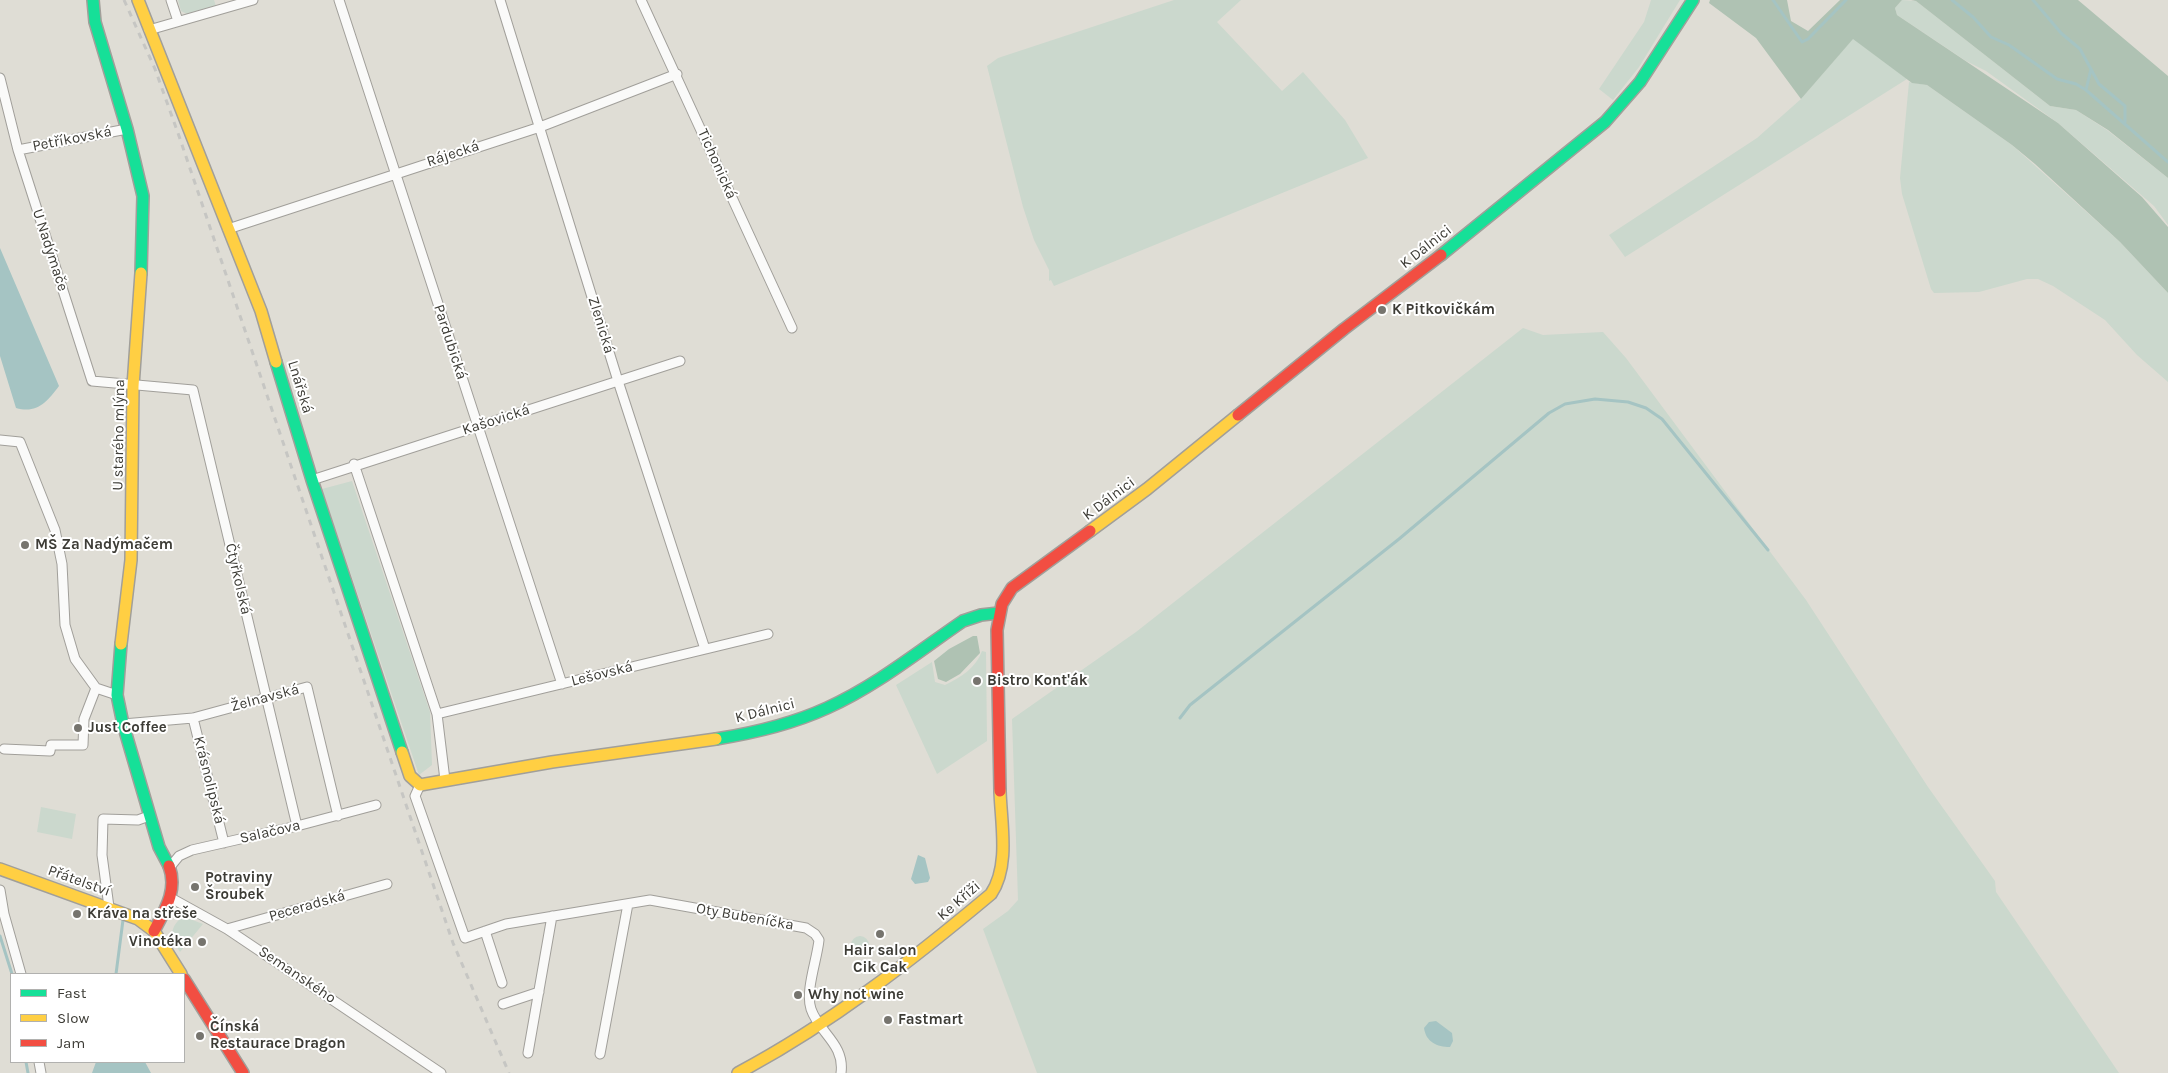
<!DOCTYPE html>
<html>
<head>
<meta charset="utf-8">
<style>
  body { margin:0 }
  #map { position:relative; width:2168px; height:1073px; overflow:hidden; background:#dfddd5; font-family:Karla,sans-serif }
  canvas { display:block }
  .legend { position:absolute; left:10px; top:973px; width:175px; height:90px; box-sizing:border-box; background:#fff; border:1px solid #b1b1af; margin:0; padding:6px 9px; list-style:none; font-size:15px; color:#3d3c36 }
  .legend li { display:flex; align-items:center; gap:10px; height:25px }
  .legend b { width:25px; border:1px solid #b1b1af }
</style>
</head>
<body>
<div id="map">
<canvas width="2168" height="1073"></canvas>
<ul class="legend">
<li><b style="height:6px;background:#16e098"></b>Fast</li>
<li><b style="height:6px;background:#ffcf43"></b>Slow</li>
<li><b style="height:6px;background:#f24e42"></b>Jam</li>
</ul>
</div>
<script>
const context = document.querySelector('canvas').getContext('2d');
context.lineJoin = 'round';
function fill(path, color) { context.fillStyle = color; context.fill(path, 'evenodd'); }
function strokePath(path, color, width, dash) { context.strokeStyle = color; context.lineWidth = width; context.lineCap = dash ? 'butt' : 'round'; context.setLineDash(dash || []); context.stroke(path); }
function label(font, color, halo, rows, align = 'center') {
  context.font = font + ' Karla,sans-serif'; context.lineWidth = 4; context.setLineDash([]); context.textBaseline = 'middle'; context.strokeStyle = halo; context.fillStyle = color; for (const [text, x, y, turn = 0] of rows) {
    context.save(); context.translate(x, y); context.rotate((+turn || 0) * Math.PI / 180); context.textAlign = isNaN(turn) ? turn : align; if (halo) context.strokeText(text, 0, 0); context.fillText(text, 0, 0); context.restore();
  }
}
fill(new Path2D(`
  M 178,0 L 214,0 L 216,6 L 187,14 L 181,11 Z
  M 1174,0 L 1241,0 L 1217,22 L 1282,91 L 1303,72 L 1345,120 L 1368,158 L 1054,286 L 1051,280 L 1049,281 L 1049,270 L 1034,240 L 1023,207 L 987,66 L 998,58 Z
  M 1651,0 L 1680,0 L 1639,67 L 1613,100 L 1599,89 L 1644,22 Z
  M 1902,0 L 1916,1 L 2050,106 L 2076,110 L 2107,130 L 2168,178 L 2168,225 L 2154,206 L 2058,123 L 1986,71 L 1966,61 L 1897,15 L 1895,8 Z
  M 1853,38 L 1907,79 L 1625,257 L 1609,235 L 1757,138 L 1801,99 Z
  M 1909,82 L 1927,85 L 2012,145 L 2120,242 L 2168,293 L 2168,382 L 2137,355 L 2105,320 L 2053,286 L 2038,279 L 2027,279 L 1979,292 L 1934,293 L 1931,289 L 1902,194 L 1900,178 Z
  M 1523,328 L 1543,335 L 1603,332 L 1626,358 L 1806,600 L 1928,787 L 1995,881 L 1996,892 L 2119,1073 L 1037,1073 L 983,929 L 1008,911 L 1018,900 L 1012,719 L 1136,632 Z
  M 352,481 L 430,712 L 432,765 L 419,775 L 322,489 Z
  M 982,651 L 986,652 L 987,741 L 937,774 L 896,685 L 932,662 L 935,682 L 945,685 C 961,677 976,668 982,651 Z
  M 41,807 L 76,814 L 72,839 L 37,832 Z
  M 180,919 L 190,919 L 203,924 L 180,952 C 172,939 168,930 180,919 Z
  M851 945a9 9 0 1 1 18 0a9 9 0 1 1-18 0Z`), '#cbd8cd');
fill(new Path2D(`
  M 1710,0 L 1787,0 L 1791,21 L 1808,31 L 1840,0 L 1902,0 L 1895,8 L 1897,15 L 2058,123 L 2142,197 L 2168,227 L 2168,293 L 2120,242 L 2035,164 L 2012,145 L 1927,85 L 1912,83 L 1853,39 L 1801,99 L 1756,38 L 1709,3 Z
  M 1911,0 L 2078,0 L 2168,76 L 2168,178 L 2108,130 L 2076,110 L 2050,106 L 1916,1 Z
  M 973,636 L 977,636 L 980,653 L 960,674 L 946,682 L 938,679 L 934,661 L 949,649 Z`), '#afc2b3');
fill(new Path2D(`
  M 0,248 L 59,386 C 47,402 37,414 16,408 L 0,356 Z
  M 918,855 L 925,858 L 930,878 L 928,882 L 915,884 L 911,879 Z
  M 1436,1021 L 1452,1033 L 1453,1041 L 1450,1047 C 1437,1047 1426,1042 1424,1028 L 1429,1022 Z
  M 96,1062 L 145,1062 L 151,1073 L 92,1073 Z`), '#a5c4c3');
strokePath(new Path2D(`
  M 1773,0 L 1802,42 L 1808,39 L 1846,0
  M 1952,0 L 1973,17 L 1991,37 L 2009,45 L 2057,79 L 2076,84 L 2086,90 L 2168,162
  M 2033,0 L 2061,33 L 2080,49 L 2099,84 L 2125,106 L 2125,122
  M 2086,90 L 2091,69
  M 1180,718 L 1190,705 L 1399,539 L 1549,413 L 1565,404 L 1595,399 L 1628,402 L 1646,408 L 1662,419 L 1768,550
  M 0,936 L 12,974
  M 116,974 L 123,920
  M 26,1062 L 28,1073`), '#a5c4c3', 3);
const street = new Path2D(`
  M 171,0 L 178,21
  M 339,0 L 562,684
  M 500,0 L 618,381 L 705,649
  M 641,0 L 792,328
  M 149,30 L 253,0
  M 0,78 L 18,150 L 92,381 L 193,390 L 297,826
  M 18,150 L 127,129
  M 228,229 L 540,127 L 677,74
  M 0,440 L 20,442 L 55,530 L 62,564 L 65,625 L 75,659 L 96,688 L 117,695
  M 354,464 L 437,714 L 445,780
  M 312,480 L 680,361
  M 437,714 L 768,634
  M 193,718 L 224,843
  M 123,724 L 193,718 L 307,687 L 338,816
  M 4,749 L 50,751 L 51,745 L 83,745 L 84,719 L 96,688
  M 420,785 L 415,796 L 465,938 L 506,924 L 650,900 L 806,928 L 815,934 L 819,940 C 817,960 805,991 811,1009 C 819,1033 845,1044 841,1073
  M 170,867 L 179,856 L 192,850 L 297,826 L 376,805
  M 0,890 L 4,914 L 21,974
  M 171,898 L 227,929 L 441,1073
  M 109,907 L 102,855 L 103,819 L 138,820 L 149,816
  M 227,929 L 387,884
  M 485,931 L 502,983
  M 503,1004 L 539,992
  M 528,1053 L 552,916
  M 600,1054 L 628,904
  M 39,1062 L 41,1073`);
const fast = new Path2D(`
  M 93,0 L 95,22 L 127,129 L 143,196 L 141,273
  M 1441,255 L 1605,122 L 1640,82 L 1693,0
  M 276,362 L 312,480 L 402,752
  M 121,644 L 117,695 L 123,724 L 159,847 L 169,866
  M 716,739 C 754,733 792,724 827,708 C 876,686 919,651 963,621 L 981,615 L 999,613`);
const slow = new Path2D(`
  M 138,0 L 261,311 L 276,362
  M 1090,531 L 1147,489 L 1238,415
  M 121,644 L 131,560 L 133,386 L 141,273
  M 402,752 L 410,776 L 420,785 L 552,762 L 716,739
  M 0,869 L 138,919 L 154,931 L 181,974
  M 738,1073 C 830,1024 911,961 991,894 C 1010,866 1001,823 1000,791`);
const jam = new Path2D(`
  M 1238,415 L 1344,329 L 1441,255
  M 1000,791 L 997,630 L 1002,604 L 1012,588 L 1090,531
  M 154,931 C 165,910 178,890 169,866
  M 184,979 L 243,1073`);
strokePath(street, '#a19f9a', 11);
strokePath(fast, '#a19f9a', 14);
strokePath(slow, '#a19f9a', 14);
strokePath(jam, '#a19f9a', 14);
strokePath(street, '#fafaf9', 9);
strokePath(fast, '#16e098', 11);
strokePath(slow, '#ffcf43', 11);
strokePath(jam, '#f24e42', 11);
strokePath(new Path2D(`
  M 124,0 L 155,69 L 179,136 L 453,943 L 509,1073`), '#c6c6c3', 3, [6, 6]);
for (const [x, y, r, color] of [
  [1382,310,5,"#76746e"],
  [25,545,5,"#76746e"],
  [977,681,5,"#76746e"],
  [78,728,5,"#76746e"],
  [195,887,5,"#76746e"],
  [77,914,5,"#76746e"],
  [880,934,5,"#76746e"],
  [202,942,5,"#76746e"],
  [798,995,5,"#76746e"],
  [888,1020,5,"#76746e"],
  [200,1036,5,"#76746e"]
]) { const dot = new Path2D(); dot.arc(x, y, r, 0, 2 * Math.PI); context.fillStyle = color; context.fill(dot); strokePath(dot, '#fff', 2); }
label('15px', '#3d3c36', '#fff', [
  ["Petříkovská",72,139,-11],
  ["Rájecká",453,154,-18],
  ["Tichonická",717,164,66],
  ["K Dálnici",1426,247,-38],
  ["U Nadýmače",50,250,72],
  ["Zlenická",601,325,73],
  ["Pardubická",450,342,72],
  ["Lnářská",300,387,73],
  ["Kašovická",496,420,-18],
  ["U starého mlýna",119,435,-89],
  ["K Dálnici",1109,499,-37],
  ["Čtyřkolská",238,579,77],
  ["Lešovská",602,674,-14],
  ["Želnavská",265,698,-15],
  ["K Dálnici",765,711,-14],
  ["Krásnolipská",209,780,76],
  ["Salačova",270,832,-13],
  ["Přátelství",79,881,20],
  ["Ke Kříži",959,901,-41],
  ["Peceradská",307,906,-16],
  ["Oty Bubeníčka",745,917,10],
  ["Semanského",297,975,34]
]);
label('bold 15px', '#3d3c36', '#fff', [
  ["K Pitkovičkám",1392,310],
  ["MŠ Za Nadýmačem",35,545],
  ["Bistro Kont'ák",987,681],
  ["Just Coffee",88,728],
  ["Potraviny",205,878],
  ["Šroubek",205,895],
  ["Kráva na střeše",87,914],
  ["Vinotéka",192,942,"right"],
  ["Hair salon",880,951,"center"],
  ["Cik Cak",880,968,"center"],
  ["Why not wine",808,995],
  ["Fastmart",898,1020],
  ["Čínská",210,1027],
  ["Restaurace Dragon",210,1044]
], 'left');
</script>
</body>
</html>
